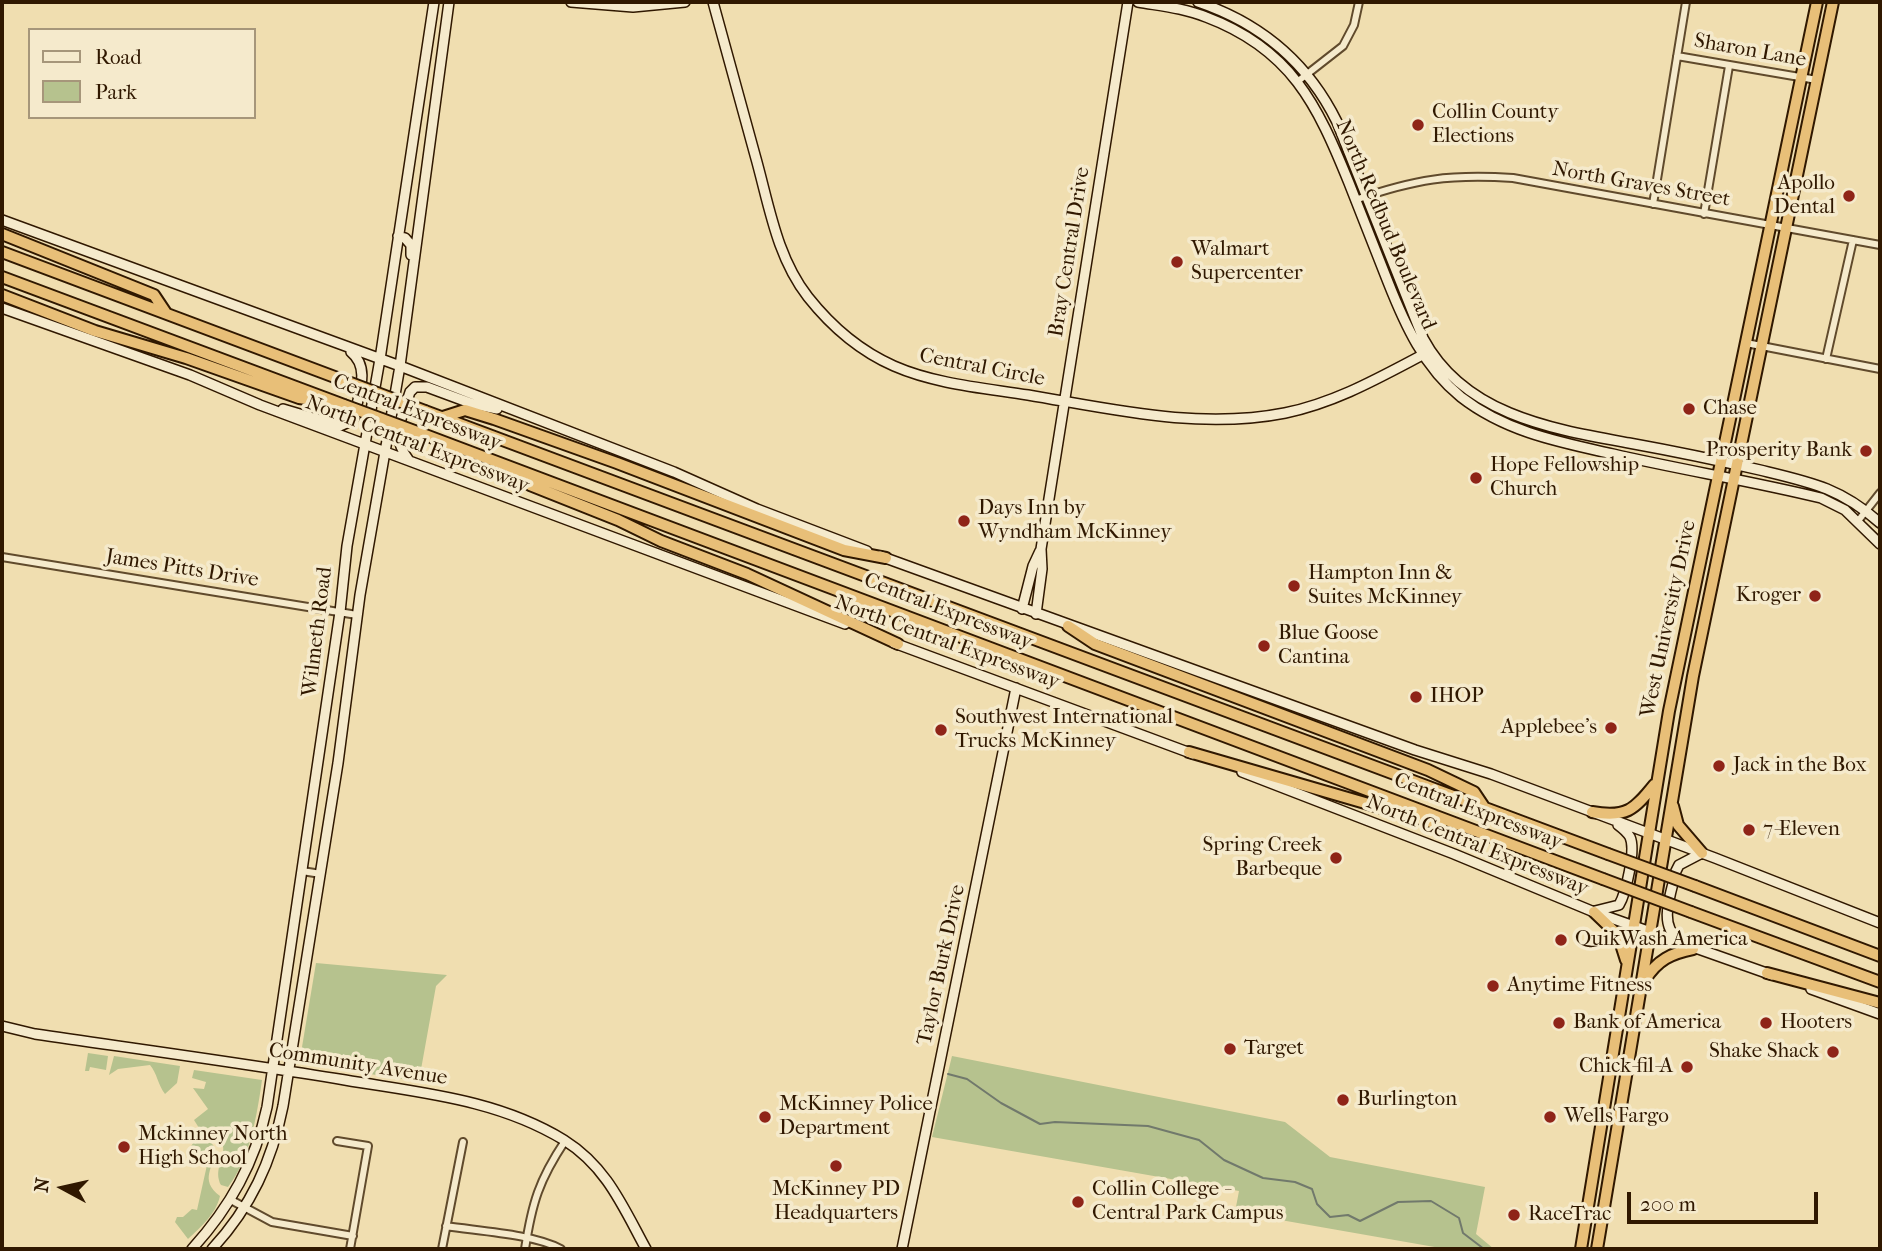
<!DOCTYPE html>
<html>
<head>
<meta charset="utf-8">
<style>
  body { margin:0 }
  #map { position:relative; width:1882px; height:1251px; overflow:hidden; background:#f0deb0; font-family:"IM FELL French Canon",serif }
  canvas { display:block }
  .frame { position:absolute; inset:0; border:4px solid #301800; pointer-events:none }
  .legend { position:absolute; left:28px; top:28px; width:228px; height:91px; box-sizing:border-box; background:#f5eacc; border:2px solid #a6967a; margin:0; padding:9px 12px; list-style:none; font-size:21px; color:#301800 }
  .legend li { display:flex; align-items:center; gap:14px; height:35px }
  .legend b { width:35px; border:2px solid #a6967a }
  .north { position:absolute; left:28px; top:1153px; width:70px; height:70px; -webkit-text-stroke:5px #f5eacc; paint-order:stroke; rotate:278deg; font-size:19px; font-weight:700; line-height:28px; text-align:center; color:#301800 }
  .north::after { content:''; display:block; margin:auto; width:24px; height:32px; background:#301800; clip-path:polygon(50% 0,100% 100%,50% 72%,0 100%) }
  .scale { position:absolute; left:1627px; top:1192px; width:191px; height:32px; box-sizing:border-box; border:4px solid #301800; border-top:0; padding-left:9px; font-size:21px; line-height:24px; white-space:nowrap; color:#301800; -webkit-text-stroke:5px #f5eacc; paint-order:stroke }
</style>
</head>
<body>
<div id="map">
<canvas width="1882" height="1251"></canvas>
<div class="frame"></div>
<ul class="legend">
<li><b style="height:9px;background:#f5eacc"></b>Road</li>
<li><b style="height:19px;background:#b6c28e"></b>Park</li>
</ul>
<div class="north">N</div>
<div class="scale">200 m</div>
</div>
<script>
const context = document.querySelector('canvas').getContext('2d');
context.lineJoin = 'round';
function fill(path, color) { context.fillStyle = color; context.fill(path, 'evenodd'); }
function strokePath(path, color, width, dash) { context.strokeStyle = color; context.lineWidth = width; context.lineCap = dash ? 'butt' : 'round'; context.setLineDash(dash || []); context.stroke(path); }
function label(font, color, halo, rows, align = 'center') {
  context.font = font + ' "IM FELL French Canon",serif'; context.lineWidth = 7; context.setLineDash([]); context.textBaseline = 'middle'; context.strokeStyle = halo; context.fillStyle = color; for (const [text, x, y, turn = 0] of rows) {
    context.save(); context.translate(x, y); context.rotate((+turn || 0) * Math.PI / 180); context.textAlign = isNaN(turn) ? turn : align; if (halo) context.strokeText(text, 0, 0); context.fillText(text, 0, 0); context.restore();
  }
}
fill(new Path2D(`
  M 316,963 L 447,975 L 436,986 L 420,1075 L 415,1081 L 306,1064 L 306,1058 L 301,1053 Z
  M 88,1053 L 108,1056 L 106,1070 L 90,1067 L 89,1071 L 85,1071 Z
  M 114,1056 L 180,1066 L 177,1083 L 165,1094 C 158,1085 157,1073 150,1065 L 118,1069 L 109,1075 Z
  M 952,1056 L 1285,1122 L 1330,1157 L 1485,1187 L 1476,1234 L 1494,1249 L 1446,1249 L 1235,1212 L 1239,1191 L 932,1137 Z
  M 194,1070 L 262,1080 C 257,1115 250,1159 228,1187 L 221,1185 C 210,1162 239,1151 210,1129 L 199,1128 L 194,1120 L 208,1109 L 193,1088 L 204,1089 L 206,1082 L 192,1078 Z
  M 203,1137 L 208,1138 L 215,1148 C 215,1168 198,1179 220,1196 C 216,1214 201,1227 188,1239 L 175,1222 L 177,1217 L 183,1217 L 192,1209 L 197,1210 L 207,1165 L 202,1163 L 198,1153 L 190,1148 L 195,1140 Z`), '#b6c28e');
strokePath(new Path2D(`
  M 948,1074 L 967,1079 L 1001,1103 L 1040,1124 L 1055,1122 L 1148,1126 L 1199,1140 L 1224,1160 L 1263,1178 L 1295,1182 L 1312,1189 L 1317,1204 L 1330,1217 L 1348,1215 L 1360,1221 L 1398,1202 L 1431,1201 L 1459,1218 L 1463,1233 L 1484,1249`), '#71796c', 2);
const street = new Path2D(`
  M 1677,56 L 1817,80
  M 1297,82 L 1343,46 L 1354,25 L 1359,2
  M 1355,200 C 1416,179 1449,174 1513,178 L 1880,245
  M 1653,204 L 1686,2
  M 1704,214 L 1729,66
  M 1746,343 L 1880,369
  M 1826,359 L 1853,240
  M 1858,521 L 1880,493
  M 2,557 L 357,615
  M 302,871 L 321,874
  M 337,1141 L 368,1146 L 350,1249
  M 231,1200 L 272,1222 L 353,1236
  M 446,1226 C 478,1231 534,1234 561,1249
  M 442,1249 L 463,1142
  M 525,1249 C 532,1203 539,1180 565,1141`);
const secondary = new Path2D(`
  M 571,2 L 633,7 L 685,2
  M 713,2 C 727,53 741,104 755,155 C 769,204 776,256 808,297 C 831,326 860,351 894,366 C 935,384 984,388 1028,395 C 1112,409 1199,430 1285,413 C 1338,402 1382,376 1430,351
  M 1138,2 C 1161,6 1184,8 1206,17 C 1291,49 1317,104 1349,183 C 1362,216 1375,249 1388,282 C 1405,325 1424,367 1461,397 C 1506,432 1559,442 1613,454 C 1682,470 1752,481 1821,498 L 1845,510 L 1880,544
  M 1198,2 C 1260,23 1308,63 1337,122 L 1423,338 C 1464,415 1552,429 1629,443 C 1673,451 1717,460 1760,470 C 1810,482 1841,488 1880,523
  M 2,220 L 400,366 L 674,472 L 757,509 L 867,551
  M 398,236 L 405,238 L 411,245 L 411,255
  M 2,308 L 190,375 L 260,405 L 845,624
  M 283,409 L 340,426 L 349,422 L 354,418 C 358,395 371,368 351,352
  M 408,459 C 390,436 402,417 410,392 L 415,387 L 427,387 L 473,404 L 497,409
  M 880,556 L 1415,750 L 1491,774 L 1715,858 L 1880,923
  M 1022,609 L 1033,566 L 1040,551
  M 1036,614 L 1042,569 L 1041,549 L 1128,2
  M 894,643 L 1193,754
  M 1242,772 L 1454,854 L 1594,912 L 1772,975
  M 1595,911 L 1619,905 C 1626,893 1636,850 1630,837 C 1627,832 1622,828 1618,825
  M 1679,939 C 1657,926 1672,891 1676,871 L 1679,865 L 1702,853
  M 1811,989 L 1880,1014
  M 2,1026 L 35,1034 C 138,1049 242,1063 345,1080 C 421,1093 497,1099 564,1140 C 607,1167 623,1207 646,1249
  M 192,1249 C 230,1207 255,1163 267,1107 L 340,612 L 347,546 L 380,359 L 434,2
  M 212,1249 C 251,1207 272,1161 283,1106 L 338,763 L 360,595 L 400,366 L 449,2
  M 902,1249 L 1016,688`);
const highway = new Path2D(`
  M 2,234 L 154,295 L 166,313
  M 2,252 L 340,379
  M 2,277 L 344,405
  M 2,295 L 95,331 L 186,358 L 299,398 L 321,401
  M 425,411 L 1608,854
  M 443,417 L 465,410 L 494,419 L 617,463 L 844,550 L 886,558
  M 420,433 L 1603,879
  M 512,475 L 530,485 L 618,520 L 661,541 L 747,574 L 898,644
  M 1068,626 L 1095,644 L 1428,770 L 1474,792 L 1484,807
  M 1189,752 L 1441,825
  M 1673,806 L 1678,825 L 1702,853
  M 1592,812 C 1626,818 1634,810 1654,785
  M 1695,886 L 1880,956
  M 1594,912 L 1618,935 L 1626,960
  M 1691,912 L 1880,982
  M 1767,973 L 1880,1003
  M 1645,980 C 1657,960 1672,953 1693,949
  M 1581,1249 L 1669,711 L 1817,2
  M 1597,1249 L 1693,676 L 1833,2`);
strokePath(street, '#604a2c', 10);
strokePath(secondary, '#301800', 12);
strokePath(highway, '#301800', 14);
strokePath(street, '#f5eacc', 6);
strokePath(secondary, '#f5eacc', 9);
strokePath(highway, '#e8bf78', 10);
const highwayBridge = new Path2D(`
  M 340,379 L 425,411
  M 344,405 L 420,433
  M 1608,854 L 1695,886
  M 1603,879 L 1691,912`);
strokePath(highwayBridge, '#301800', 14, []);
strokePath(highwayBridge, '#e8bf78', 10);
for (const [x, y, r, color] of [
  [1418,125,7,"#8f2418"],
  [1849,196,7,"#8f2418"],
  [1177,262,7,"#8f2418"],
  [1689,409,7,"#8f2418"],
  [1866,451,7,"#8f2418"],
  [1476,478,7,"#8f2418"],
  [964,521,7,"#8f2418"],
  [1294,586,7,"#8f2418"],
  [1815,596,7,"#8f2418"],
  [1264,646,7,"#8f2418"],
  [1416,697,7,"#8f2418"],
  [1611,728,7,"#8f2418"],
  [941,730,7,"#8f2418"],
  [1719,766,7,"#8f2418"],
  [1749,830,7,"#8f2418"],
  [1336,858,7,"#8f2418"],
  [1561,940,7,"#8f2418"],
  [1493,986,7,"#8f2418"],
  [1559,1023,7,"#8f2418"],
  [1766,1023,7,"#8f2418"],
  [1230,1049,7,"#8f2418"],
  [1833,1052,7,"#8f2418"],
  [1687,1067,7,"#8f2418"],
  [1343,1100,7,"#8f2418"],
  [765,1117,7,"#8f2418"],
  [1550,1117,7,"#8f2418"],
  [124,1147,7,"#8f2418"],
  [836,1166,7,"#8f2418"],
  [1078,1202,7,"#8f2418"],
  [1514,1215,7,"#8f2418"]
]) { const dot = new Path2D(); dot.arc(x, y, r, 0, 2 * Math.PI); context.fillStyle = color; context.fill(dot); strokePath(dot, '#f5eacc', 2.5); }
label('21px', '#301800', '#f5eacc', [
  ["Sharon Lane",1750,51,10],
  ["North Graves Street",1641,185,10],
  ["North Redbud Boulevard",1385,225,67],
  ["Bray Central Drive",1070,252,-81],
  ["Central Circle",982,368,11],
  ["Central Expressway",417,413,21],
  ["North Central Expressway",417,445,21],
  ["James Pitts Drive",182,569,9],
  ["Central Expressway",948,612,21],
  ["West University Drive",1669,619,-78],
  ["Wilmeth Road",318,632,-83],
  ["North Central Expressway",947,643,20],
  ["Central Expressway",1478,812,21],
  ["North Central Expressway",1477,846,22],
  ["Taylor Burk Drive",942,965,-78],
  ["Community Avenue",358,1065,9]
]);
label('21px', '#301800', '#f5eacc', [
  ["Collin County",1432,113],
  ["Elections",1432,137],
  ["Apollo",1835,184,"right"],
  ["Dental",1835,208,"right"],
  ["Walmart",1191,250],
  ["Supercenter",1191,274],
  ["Chase",1703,409],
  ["Prosperity Bank",1852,451,"right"],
  ["Hope Fellowship",1490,466],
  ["Church",1490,490],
  ["Days Inn by",978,509],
  ["Wyndham McKinney",978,533],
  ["Hampton Inn &",1308,574],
  ["Suites McKinney",1308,598],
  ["Kroger",1801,596,"right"],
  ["Blue Goose",1278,634],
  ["Cantina",1278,658],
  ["IHOP",1430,697],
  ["Southwest International",955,718],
  ["Trucks McKinney",955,742],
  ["Applebee's",1597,728,"right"],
  ["Jack in the Box",1733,766],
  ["7-Eleven",1763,830],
  ["Spring Creek",1322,846,"right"],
  ["Barbeque",1322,870,"right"],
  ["QuikWash America",1575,940],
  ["Anytime Fitness",1507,986],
  ["Bank of America",1573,1023],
  ["Hooters",1780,1023],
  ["Target",1244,1049],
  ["Shake Shack",1819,1052,"right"],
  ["Chick-fil-A",1673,1067,"right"],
  ["Burlington",1357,1100],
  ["McKinney Police",779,1105],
  ["Department",779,1129],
  ["Wells Fargo",1564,1117],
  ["Mckinney North",138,1135],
  ["High School",138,1159],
  ["McKinney PD",836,1190,"center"],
  ["Headquarters",836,1214,"center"],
  ["Collin College -",1092,1190],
  ["Central Park Campus",1092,1214],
  ["RaceTrac",1528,1215]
], 'left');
</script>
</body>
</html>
